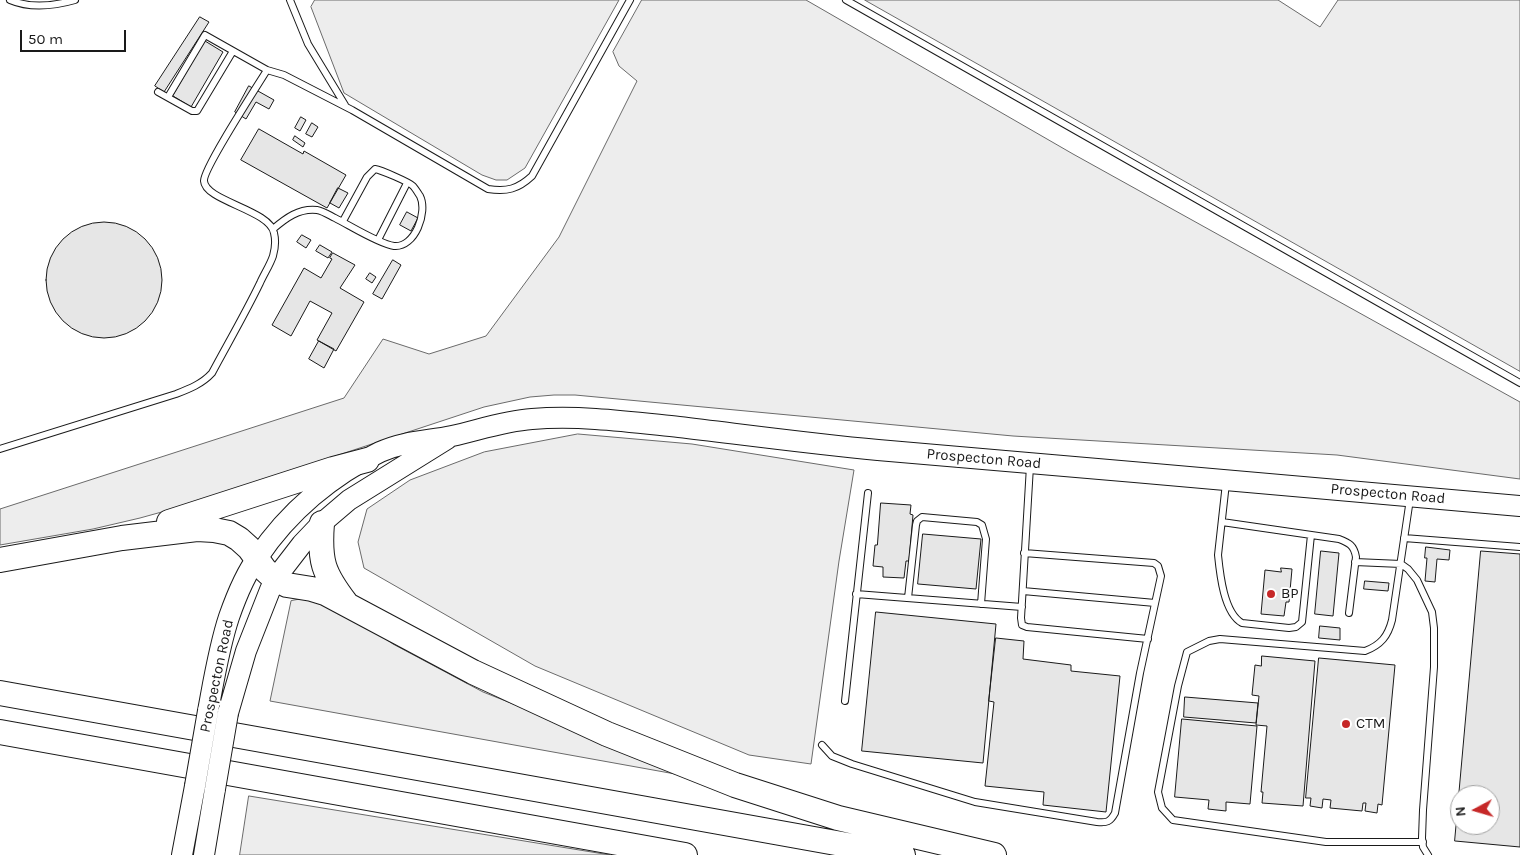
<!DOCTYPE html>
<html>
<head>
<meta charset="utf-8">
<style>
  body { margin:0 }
  #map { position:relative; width:1520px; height:855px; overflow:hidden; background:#fff; font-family:Karla,sans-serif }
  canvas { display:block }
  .north { position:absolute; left:1450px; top:785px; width:50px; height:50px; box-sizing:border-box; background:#fff; border:1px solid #a3a3a3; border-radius:50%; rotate:264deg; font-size:14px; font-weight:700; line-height:20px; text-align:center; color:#1a1a1a }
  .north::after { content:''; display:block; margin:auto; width:18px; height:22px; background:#c62828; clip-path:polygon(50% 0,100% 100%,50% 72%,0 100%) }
  .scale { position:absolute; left:20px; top:30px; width:106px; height:22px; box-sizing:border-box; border:2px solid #1a1a1a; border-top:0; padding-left:6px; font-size:15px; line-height:18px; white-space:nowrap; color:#1a1a1a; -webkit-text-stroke:4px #fff; paint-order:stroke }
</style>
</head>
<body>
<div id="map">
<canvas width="1520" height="855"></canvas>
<div class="north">N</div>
<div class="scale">50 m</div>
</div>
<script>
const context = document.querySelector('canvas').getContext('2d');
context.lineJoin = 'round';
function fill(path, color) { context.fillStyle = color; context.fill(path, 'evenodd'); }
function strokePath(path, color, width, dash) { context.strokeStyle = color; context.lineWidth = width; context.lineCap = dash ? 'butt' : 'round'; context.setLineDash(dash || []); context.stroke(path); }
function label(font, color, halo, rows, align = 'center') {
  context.font = font + ' Karla,sans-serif'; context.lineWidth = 4; context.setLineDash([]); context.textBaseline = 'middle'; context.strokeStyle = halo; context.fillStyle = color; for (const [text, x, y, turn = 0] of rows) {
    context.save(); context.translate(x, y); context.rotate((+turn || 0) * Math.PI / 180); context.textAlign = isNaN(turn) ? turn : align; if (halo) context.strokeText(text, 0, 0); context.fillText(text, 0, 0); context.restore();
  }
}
const built = new Path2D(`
  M 315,0 L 619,0 L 525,168 L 507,180 L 496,180 L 482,175 L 344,93 L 311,7 Z
  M 642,0 L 806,0 L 1073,154 L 1520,402 L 1520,479 L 1337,455 L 1013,436 L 575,395 L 554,395 L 530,397 L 484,407 L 187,505 L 140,518 L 93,529 L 0,545 L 0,509 L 344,398 L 383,339 L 429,354 L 486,336 L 559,237 L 637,81 L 619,66 L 613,52 Z
  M 865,0 L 1278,0 L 1320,27 L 1338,0 L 1520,0 L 1520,371 Z
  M 578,434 L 692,444 L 854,470 L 839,561 L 811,764 L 749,755 L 535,666 L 364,568 L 358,542 L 367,509 L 410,480 L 484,452 Z
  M 323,595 L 393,644 L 483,692 L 703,779 L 270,701 L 291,601 Z
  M 249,796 L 610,855 L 240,855 Z`);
fill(built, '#ededed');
strokePath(built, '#6a6a6a', 1);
const building = new Path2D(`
  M 200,17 L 209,22 L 164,92 L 155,86 Z
  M 205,41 L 223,52 L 191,107 L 173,96 Z
  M 249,86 L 274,100 L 269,109 L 256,102 L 246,119 L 235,112 Z
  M 301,117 L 306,120 L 300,131 L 295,128 Z
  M 312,123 L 318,127 L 312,137 L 306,134 Z
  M 259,129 L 303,154 L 304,151 L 346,175 L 327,208 L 241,160 Z
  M 295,136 L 305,143 L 303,147 L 293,140 Z
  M 338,188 L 348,193 L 339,208 L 330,203 Z
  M 407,212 L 418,218 L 411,231 L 400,225 Z
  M46 280a58 58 0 1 1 116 0a58 58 0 1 1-116 0Z
  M 302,235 L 311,240 L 306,248 L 297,242 Z
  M 320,245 L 332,252 L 328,258 L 316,251 Z
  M 333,253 L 355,265 L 340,288 L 364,302 L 336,351 L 317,340 L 332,313 L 310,301 L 291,336 L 272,325 L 304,268 L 321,278 L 332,259 L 330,258 Z
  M 393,260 L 401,265 L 382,299 L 373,294 Z
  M 370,273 L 376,277 L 372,283 L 366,279 Z
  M 319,341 L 334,349 L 324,368 L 309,359 Z
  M 881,503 L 911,505 L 910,514 L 913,515 L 909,561 L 906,561 L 904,578 L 883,577 L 883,567 L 873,566 L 875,545 L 877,545 Z
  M 923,534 L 981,539 L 976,589 L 918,584 Z
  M 1426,547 L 1450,550 L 1449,560 L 1437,559 L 1435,582 L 1425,581 L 1427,558 L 1425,558 Z
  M 1321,551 L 1339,553 L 1333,616 L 1315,614 Z
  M 1481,551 L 1520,554 L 1520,847 L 1455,841 ZM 1460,795 L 1490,795 L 1490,825 L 1460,825 Z
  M 1281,568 L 1292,569 L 1289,602 L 1286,602 L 1284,616 L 1261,614 L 1265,570 L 1281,572 Z
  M 1365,581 L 1389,583 L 1388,591 L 1364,589 Z
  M 876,612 L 996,624 L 983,763 L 862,751 Z
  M 1320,626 L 1340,628 L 1340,640 L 1319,638 Z
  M 996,638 L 1024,641 L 1023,659 L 1071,665 L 1071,671 L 1120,676 L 1106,812 L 1043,805 L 1044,792 L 985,786 L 994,702 L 989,701 Z
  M 1262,656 L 1315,661 L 1303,806 L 1262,803 L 1263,792 L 1261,792 L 1267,726 L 1256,725 L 1259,696 L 1252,695 L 1255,665 L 1261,666 Z
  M 1319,658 L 1395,665 L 1382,805 L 1378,804 L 1377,813 L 1365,811 L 1366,803 L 1363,803 L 1362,811 L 1330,808 L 1331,800 L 1323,799 L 1322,808 L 1310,806 L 1311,798 L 1306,798 Z
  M 1185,697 L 1258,703 L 1256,723 L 1184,717 Z
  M 1182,719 L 1257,726 L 1250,804 L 1226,802 L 1226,811 L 1208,809 L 1209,800 L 1175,797 Z`);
fill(building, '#e6e6e6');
strokePath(building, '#1a1a1a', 1);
const service = new Path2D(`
  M 10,0 C 31,9 54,6 75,0
  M 290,0 L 308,44 L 345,105
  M 846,0 L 1520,383
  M 158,92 L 192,111 L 197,111 L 233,51
  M 168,97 L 205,35 L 267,70 L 284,75 L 352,110 L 488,189 C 507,192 518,189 532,176 L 630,0
  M 273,229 C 286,218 299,208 317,210 C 323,211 329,215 335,218 C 349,225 379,244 394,246 C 415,248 428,212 420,196 C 418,193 415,188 413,186 C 409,182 381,170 375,169 L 367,177 L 343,221
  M 378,240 L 407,183
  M 0,449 L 176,394 C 189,389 202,384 212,373 C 228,343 245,314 260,283 C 264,274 270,265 273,256 C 275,249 276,241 274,233 C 270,210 205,201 204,181 C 203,169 258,85 267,70
  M 1030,466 L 1021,618 L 1022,625 L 1027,627 L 1148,639
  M 1226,483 L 1218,555 C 1220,575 1224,613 1242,623 L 1289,628 L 1296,627 L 1302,622 L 1311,535
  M 1410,499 L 1392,620 C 1388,636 1381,645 1365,651 L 1220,639 L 1209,641 L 1187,652 L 1178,686 L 1158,792 L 1162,808 L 1173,820 L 1326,842 L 1423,842
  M 1222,522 L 1339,539 C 1349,543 1354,545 1356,557 L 1349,613
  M 1404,538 L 1520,547
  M 1355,562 L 1401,564 L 1408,569 L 1417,580 L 1432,612 L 1434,628 L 1434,667 L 1423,810 L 1422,838 L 1423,847 L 1428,855
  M 1023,591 L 1155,603
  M 856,594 L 1022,607
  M 908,598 L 916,525 L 917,521 L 922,517 L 977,522 L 982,525 L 986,539 L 981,604
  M 845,701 L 868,493
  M 822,745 L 832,756 L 852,764 L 975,802 L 1097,822 C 1107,823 1110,822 1115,813 L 1140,673 L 1161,576 L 1158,566 L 1154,563 L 1024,553`);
const primary = new Path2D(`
  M 208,711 C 214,679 219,647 229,617 C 236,597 245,574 258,557 C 288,512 332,475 380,452 C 404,441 428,441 452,436 C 479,430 504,421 532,419 C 581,415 631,422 679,427 C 746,435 812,444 878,450 C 1092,469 1306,486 1520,506
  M 228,713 L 246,651 L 270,590 L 275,579 L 302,544 L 322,523 L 349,500 L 447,439
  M 182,855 L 195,786
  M 204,855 L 215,789`);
const motorway = new Path2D(`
  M 169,522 L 333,469 L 367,460
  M 322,523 C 319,561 323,573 346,603
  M 0,560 L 122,538 L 197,529 L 214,530 L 229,533 L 239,539 L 249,548 L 265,570 L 275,579 L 287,585 L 312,589 L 325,593 L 473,672 L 607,734 L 735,785 L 838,818 L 994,855
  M 0,693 L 903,855
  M 0,732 L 685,855`);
strokePath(service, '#1a1a1a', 8);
strokePath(primary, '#1a1a1a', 22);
strokePath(motorway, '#1a1a1a', 26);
strokePath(service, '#fff', 6);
strokePath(primary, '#fff', 20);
strokePath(motorway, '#fff', 24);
const primaryBridge = new Path2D(`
  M 195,786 L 208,711
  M 215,789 L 228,713`);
strokePath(primaryBridge, '#1a1a1a', 22, []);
strokePath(primaryBridge, '#fff', 20);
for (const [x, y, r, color] of [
  [1271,594,5,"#c62828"],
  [1346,724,5,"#c62828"]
]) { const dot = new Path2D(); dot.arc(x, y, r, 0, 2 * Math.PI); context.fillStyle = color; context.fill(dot); strokePath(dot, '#fff', 2); }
label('15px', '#1a1a1a', '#fff', [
  ["Prospecton Road",984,459,5],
  ["Prospecton Road",1388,494,5],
  ["Prospecton Road",217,676,-78]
]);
label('15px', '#1a1a1a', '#fff', [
  ["BP",1281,594],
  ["CTM",1356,724]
], 'left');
</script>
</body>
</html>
